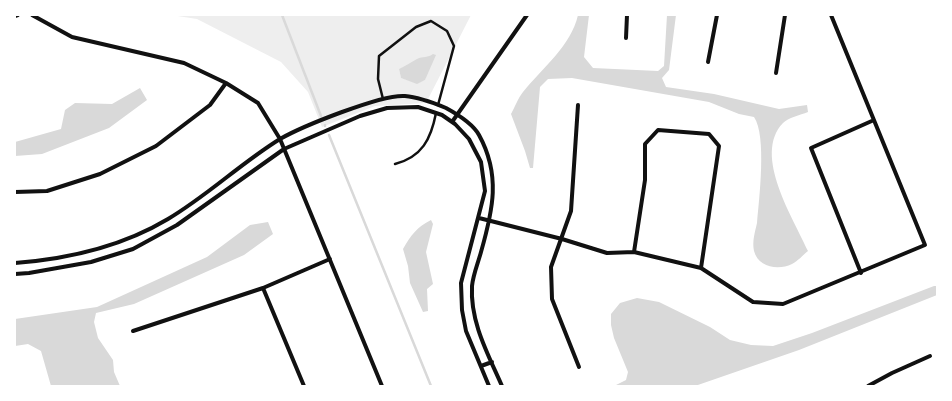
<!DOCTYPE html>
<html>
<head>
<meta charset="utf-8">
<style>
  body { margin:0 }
  #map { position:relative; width:952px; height:401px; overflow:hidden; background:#fff; font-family:Poppins,sans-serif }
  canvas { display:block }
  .frame { position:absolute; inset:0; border:16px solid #fff; pointer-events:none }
</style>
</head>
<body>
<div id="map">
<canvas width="952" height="401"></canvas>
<div class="frame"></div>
</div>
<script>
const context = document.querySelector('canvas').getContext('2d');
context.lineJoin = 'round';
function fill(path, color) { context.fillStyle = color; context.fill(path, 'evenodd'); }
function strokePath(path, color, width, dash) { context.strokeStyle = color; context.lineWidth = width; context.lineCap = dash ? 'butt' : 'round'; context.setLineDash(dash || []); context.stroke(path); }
fill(new Path2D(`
  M 171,15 L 471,15 L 426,103 L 375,106 L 322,127 L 308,92 L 281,62 L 197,19 ZM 429,57 L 425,80 L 417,83 L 401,78 L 399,69 C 410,65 418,59 429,57 Z`), '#eee');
fill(new Path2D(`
  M 578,15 L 589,15 L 584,57 L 593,68 L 658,71 L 664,66 L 667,15 L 676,15 L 669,70 L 662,78 L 666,87 L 714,94 L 779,109 L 807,105 L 808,112 C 800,115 788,118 783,123 C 752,155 794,219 808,251 C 803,255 798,261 792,264 C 778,271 758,267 754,251 C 752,241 755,232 757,223 C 759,200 767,136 754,117 L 739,114 L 709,102 L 572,78 L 548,79 L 540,87 L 533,168 L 530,168 L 525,151 L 511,114 C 515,107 518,98 523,92 C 542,68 571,46 578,15 Z
  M 433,54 L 436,55 L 425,80 L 417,84 L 401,78 L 399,69 C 406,66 411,62 417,59 C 423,56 428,58 433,54 Z
  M 140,88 L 147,100 L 109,128 L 42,154 L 15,156 L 15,142 L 61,129 L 65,110 L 75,103 L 112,104 Z
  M 431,220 L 433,224 L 426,252 L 433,284 L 427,289 L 428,311 L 423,312 L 410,283 L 408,266 L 403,249 C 411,235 417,227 431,220 Z
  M 268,222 L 273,234 L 244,255 L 134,304 L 96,313 L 94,322 L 98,338 L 113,360 L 114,372 L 120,386 L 51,386 L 41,351 L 28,344 L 15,346 L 15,319 L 97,307 L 207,257 L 250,225 Z
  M 934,286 L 937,286 L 937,295 L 799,350 L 695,386 L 614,386 L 626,380 L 628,372 L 614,338 L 611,325 L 611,314 L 620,303 L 637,298 L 659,302 L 710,327 L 730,340 L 751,345 L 773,346 L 812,333 Z`), '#d9d9d9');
strokePath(new Path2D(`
  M 282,15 L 321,116
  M 325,125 L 325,126
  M 329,135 L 431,386`), '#d9d9d9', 2.5);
strokePath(new Path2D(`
  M 383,99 L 378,79 L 379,56 L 416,27 L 431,21 L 447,31 L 454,46 L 438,105
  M 395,164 C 422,157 431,139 436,113`), '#111', 2.5);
strokePath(new Path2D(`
  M 32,15 L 72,37 L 184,63 L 226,83 L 258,103 L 280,139 L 382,386
  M 15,16 L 18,15
  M 626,38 L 627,15
  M 708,62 L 717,15
  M 776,73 L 785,15
  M 578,105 L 571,211 L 551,267 L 552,299 L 579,367
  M 452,122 L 527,15
  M 15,192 L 47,191 L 100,174 L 156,146 L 210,105 L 226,83
  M 479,218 L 562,239 L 607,253 L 634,252 L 701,268 L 753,302 L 783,304 L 925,245 L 831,15
  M 634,252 L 645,180 L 645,144 L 658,130 L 709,134 L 719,146 L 701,268
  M 15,263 C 67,259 123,246 168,219 C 207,196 241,163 280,139 C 301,127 381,94 405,96 C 418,97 434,103 446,108 C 457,114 473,124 479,135 C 501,175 493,210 481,252 C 478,263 473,275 472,286 C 470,322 488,354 502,386
  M 861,273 L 811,148 L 874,120
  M 15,274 L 29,273 L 91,262 L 133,249 L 177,225 L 284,149 L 360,116 L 387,108 L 418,107 L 442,115 L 455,124 L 469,139 L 481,162 L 485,191 L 461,283 L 462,310 L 466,331 L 489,386
  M 263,288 L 304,386
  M 133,331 L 263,288 L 330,259
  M 481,366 L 492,362
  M 868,386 L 892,373 L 930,356`), '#111', 4);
</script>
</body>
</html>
